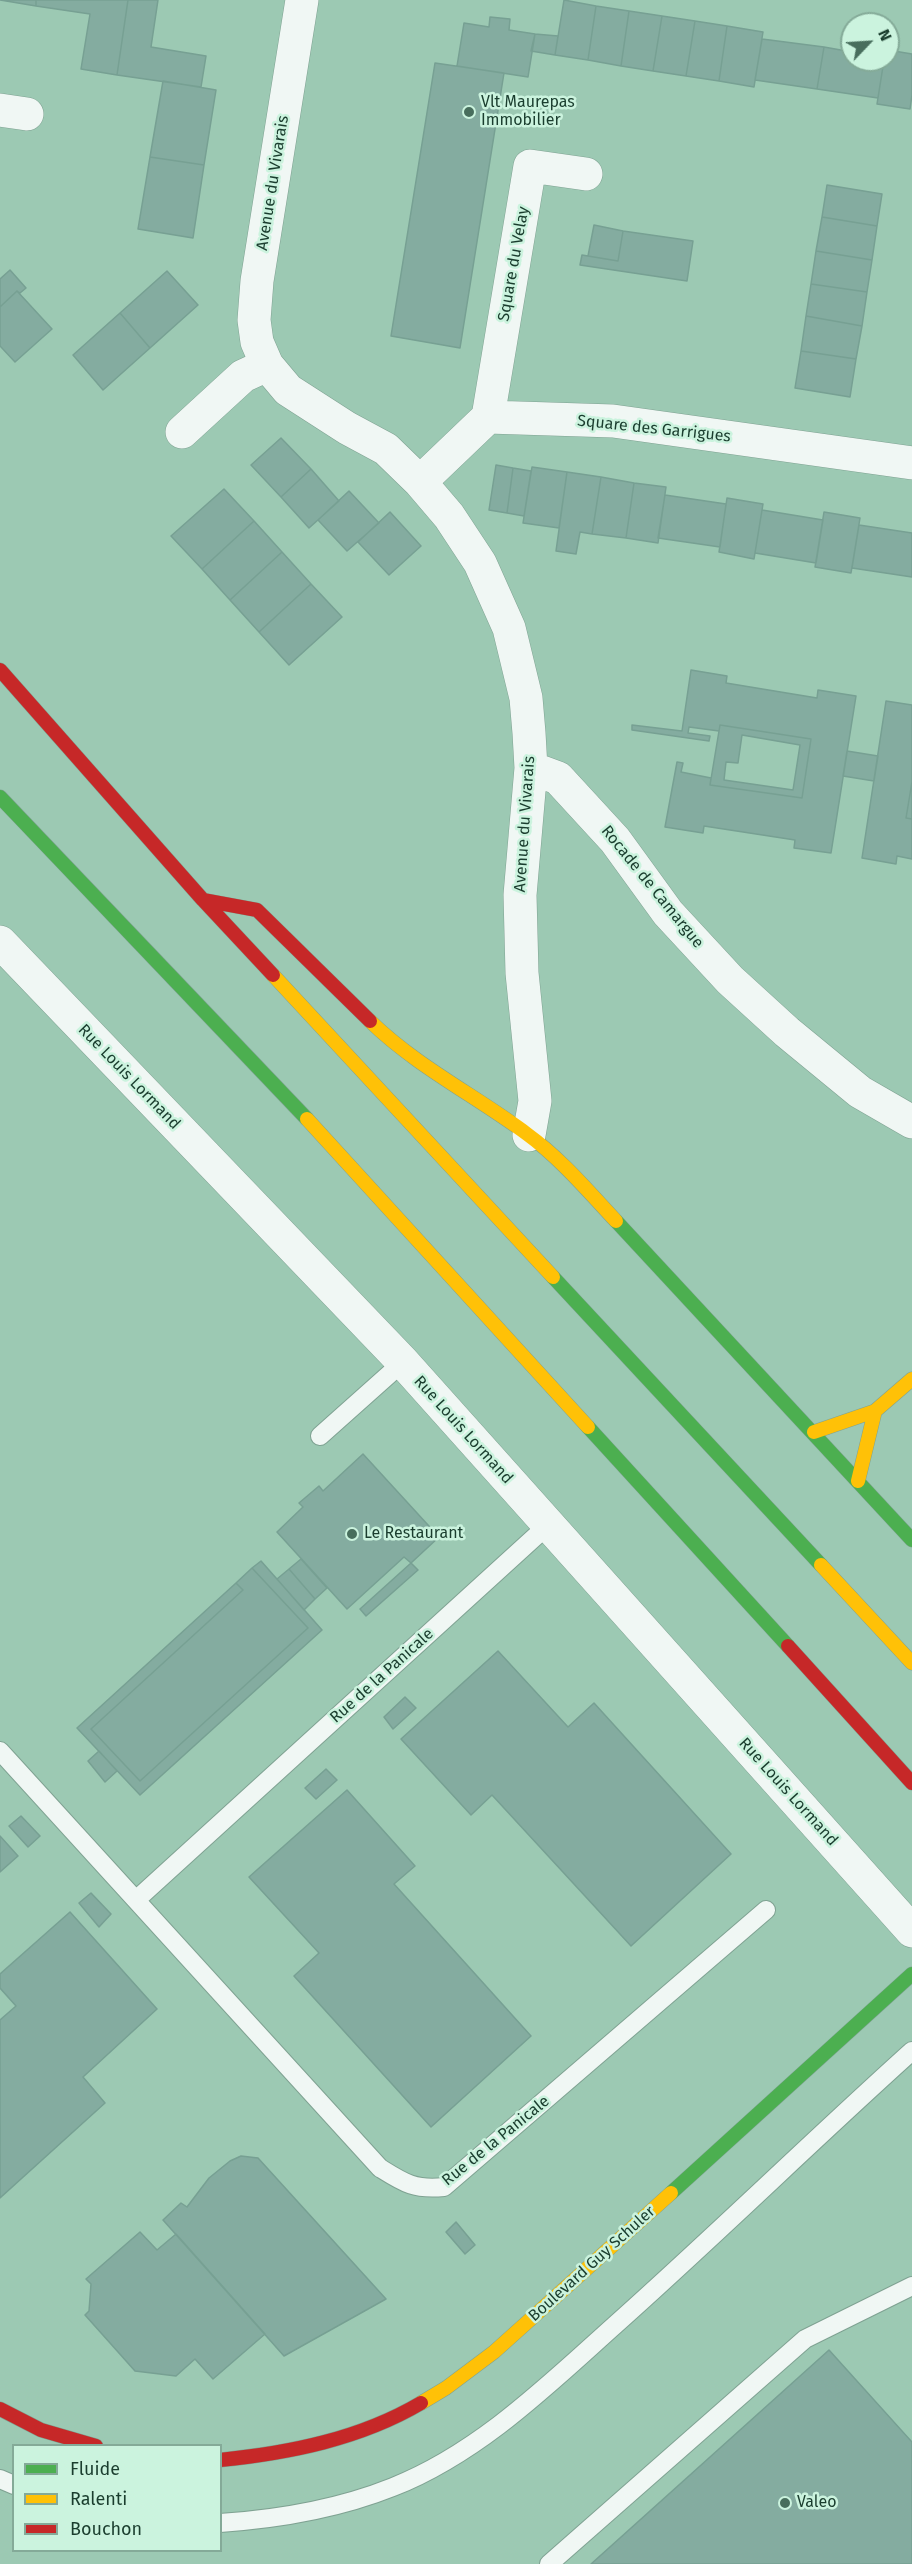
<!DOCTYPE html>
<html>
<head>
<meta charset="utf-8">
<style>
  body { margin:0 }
  #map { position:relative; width:912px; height:2564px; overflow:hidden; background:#9cc9b3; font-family:"Fira Sans",sans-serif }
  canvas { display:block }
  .legend { position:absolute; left:12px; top:2444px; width:210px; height:108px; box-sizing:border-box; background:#cbf3de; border:2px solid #84aa98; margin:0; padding:8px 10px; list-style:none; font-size:18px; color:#1a3d2e }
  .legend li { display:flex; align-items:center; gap:12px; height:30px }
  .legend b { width:30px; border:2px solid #84aa98 }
  .north { position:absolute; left:840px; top:12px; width:60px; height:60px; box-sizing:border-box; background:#cbf3de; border:2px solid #84aa98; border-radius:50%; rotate:65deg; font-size:16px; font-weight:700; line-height:24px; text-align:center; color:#1a3d2e }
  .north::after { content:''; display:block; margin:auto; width:21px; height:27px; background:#486e5d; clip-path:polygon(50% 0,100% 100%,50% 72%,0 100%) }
</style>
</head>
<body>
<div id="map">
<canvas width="912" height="2564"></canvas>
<ul class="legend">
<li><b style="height:8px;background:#4caf50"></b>Fluide</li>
<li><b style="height:8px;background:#ffc107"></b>Ralenti</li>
<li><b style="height:8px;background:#c62828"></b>Bouchon</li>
</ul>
<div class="north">N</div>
</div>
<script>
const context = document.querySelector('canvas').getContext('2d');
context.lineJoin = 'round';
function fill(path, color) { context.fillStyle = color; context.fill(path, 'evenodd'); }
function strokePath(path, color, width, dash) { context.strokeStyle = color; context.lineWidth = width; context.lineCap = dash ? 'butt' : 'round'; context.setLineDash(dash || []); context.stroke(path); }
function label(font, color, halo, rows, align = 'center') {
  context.font = font + ' "Fira Sans",sans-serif'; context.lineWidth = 5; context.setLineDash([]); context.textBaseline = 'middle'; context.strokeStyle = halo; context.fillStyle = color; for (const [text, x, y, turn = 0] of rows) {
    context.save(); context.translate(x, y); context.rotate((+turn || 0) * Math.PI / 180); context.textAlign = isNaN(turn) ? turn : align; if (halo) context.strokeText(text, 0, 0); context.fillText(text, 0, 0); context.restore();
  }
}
const building = new Path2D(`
  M 0,0 L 36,0 L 36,6 Z
  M 36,0 L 128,0 L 117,75 L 81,69 L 90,14 L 36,6 Z
  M 128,0 L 158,0 L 151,47 L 206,56 L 201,87 L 117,75 Z
  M 564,0 L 596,6 L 588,60 L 555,55 Z
  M 596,6 L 629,11 L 621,66 L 588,60 Z
  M 629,11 L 662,16 L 653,71 L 621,66 Z
  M 662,16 L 695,21 L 686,76 L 653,71 Z
  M 490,17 L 510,19 L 509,30 L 535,34 L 528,77 L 457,66 L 464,23 L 489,27 Z
  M 695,21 L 727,26 L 719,81 L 686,76 Z
  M 727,26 L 763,32 L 754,87 L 719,81 Z
  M 535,34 L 558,36 L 555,55 L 531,51 Z
  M 762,39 L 824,47 L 817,89 L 755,80 Z
  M 824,47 L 852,52 L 852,60 L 884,60 L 878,98 L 817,89 Z
  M 888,50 L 912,54 L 912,95 L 910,109 L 877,104 L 884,60 L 888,60 Z
  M 435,63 L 504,73 L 460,348 L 391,336 Z
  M 163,81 L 216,90 L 204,165 L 150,157 Z
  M 150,157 L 204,165 L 193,238 L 138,229 Z
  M 827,185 L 882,194 L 877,226 L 822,217 Z
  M 822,217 L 877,226 L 872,260 L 816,251 Z
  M 594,225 L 623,231 L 618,261 L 588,256 Z
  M 623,231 L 693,241 L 687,281 L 580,265 L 582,255 L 618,261 Z
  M 816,251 L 872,260 L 867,292 L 811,284 Z
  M 10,270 L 26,288 L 20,293 L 17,291 L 0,307 L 0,279 Z
  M 167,271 L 198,305 L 150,348 L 120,313 Z
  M 811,284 L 867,292 L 862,326 L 806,316 Z
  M 17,291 L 52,329 L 15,362 L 0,346 L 0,307 Z
  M 120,313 L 150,348 L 103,390 L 73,355 Z
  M 806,316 L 862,326 L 856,359 L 801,351 Z
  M 801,351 L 856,359 L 850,397 L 795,388 Z
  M 281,438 L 311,469 L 281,497 L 251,465 Z
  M 496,465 L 513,468 L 507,513 L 489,510 Z
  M 532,467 L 567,472 L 559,528 L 523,523 Z
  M 513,468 L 531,471 L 524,516 L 507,513 Z
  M 311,469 L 339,501 L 309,528 L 281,497 Z
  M 567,472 L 601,477 L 592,534 L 580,532 L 576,554 L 556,551 Z
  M 601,477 L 634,483 L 626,538 L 592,534 Z
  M 634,483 L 666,487 L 658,543 L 626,538 Z
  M 224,489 L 254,521 L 202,569 L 171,536 Z
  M 349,491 L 379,523 L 347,551 L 318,520 Z
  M 665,495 L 726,504 L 720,547 L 658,538 Z
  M 727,498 L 763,504 L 754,559 L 719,552 Z
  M 762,510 L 823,520 L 816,563 L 755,553 Z
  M 390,512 L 421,546 L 389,575 L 358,542 Z
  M 824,512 L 860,518 L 851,573 L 815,567 Z
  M 254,521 L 282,552 L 230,600 L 202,569 Z
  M 859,525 L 912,533 L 912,577 L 852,568 Z
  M 282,552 L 311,584 L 259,632 L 230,600 Z
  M 311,584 L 342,617 L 289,665 L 259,632 Z
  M 691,670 L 727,676 L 726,683 L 817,698 L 818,690 L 856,696 L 831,853 L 794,848 L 795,840 L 704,826 L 703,833 L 665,827 L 677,762 L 683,763 L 681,772 L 711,778 L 710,785 L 802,798 L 811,739 L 720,725 L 719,731 L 689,727 L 688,733 L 710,736 L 709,741 L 632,730 L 632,725 L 682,731 Z
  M 886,701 L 912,705 L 912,782 L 906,818 L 912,819 L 912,859 L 897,856 L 896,864 L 862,858 Z
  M 720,725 L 811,739 L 802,798 L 710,785 ZM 742,735 L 800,745 L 793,790 L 724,780 L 726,762 L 738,763 Z
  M 847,751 L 878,756 L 874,781 L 843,776 Z
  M 912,782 L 912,819 L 906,818 Z
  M 363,1454 L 439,1537 L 411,1563 L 404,1557 L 347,1609 L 277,1532 L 303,1507 L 299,1503 L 319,1486 L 323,1491 Z
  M 301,1559 L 327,1588 L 315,1599 L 289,1569 Z
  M 261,1561 L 322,1630 L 140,1795 L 77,1728 L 236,1583 L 243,1590 L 91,1729 L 140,1781 L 308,1628 L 252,1568 Z
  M 411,1563 L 418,1570 L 366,1616 L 360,1609 Z
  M 252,1568 L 308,1628 L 140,1781 L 91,1729 L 243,1590 L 236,1583 Z
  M 289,1569 L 315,1599 L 304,1610 L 277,1579 Z
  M 498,1651 L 568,1727 L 594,1703 L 731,1854 L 631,1946 L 492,1795 L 471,1815 L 401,1739 Z
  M 405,1697 L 416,1708 L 393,1729 L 384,1717 Z
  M 99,1751 L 117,1771 L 105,1782 L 88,1761 Z
  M 326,1769 L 337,1780 L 316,1799 L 305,1788 Z
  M 347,1790 L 415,1866 L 394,1884 L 531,2036 L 431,2127 L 294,1976 L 319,1953 L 249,1877 Z
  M 21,1816 L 40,1836 L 28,1847 L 9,1826 Z
  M 0,1836 L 18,1856 L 0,1872 Z
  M 91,1893 L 111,1914 L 99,1927 L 79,1903 Z
  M 70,1912 L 157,2009 L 83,2077 L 105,2103 L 0,2198 L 0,2020 L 16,2006 L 0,1988 L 0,1974 Z
  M 241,2156 L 258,2158 L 386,2299 L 284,2356 L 163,2220 L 181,2203 L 187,2207 L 209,2178 L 230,2161 Z
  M 456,2222 L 475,2245 L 465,2254 L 446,2232 Z
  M 140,2232 L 157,2250 L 176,2234 L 265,2334 L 213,2379 L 195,2359 L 176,2376 L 135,2371 L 85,2315 L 89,2311 L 91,2284 L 86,2279 Z
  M 829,2350 L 912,2442 L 912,2564 L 591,2564 Z`);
fill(building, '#84aca0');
strokePath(building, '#77a093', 1.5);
const lane = new Path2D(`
  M 320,1436 L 403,1362
  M 0,1751 L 380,2168 C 404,2183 414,2190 444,2187 L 766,1910
  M 136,1900 L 548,1525
  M 0,2479 L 14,2485
  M 220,2523 C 279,2519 338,2509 393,2487 C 479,2453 548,2385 615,2325 C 716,2235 812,2141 912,2051
  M 549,2564 L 805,2339 L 912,2286`);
const street = new Path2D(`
  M 302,0 L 257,281 L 254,320 L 257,342 L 267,365 L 288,390 L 347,428 L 386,449 L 420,482 L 449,516 L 480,563 L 509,628 L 526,698 L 529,733 L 531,768 L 520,895 L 522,973 L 535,1101 L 529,1135
  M 0,110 L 27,114
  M 488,417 L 530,166 L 586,174
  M 182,432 L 243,376 L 267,365
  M 420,482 L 488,417 L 613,421 L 912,463
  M 531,768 L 558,778 L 615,840 L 668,913 L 730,980 L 787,1032 L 860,1092 L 912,1122
  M 0,942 L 403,1362 L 912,1931`);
const fast = new Path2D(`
  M 0,797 L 307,1119
  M 616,1221 L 912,1540
  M 553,1277 L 821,1565
  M 588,1427 L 788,1646
  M 671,2193 L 912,1974`);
const slow = new Path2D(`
  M 273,975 L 553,1277
  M 370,1021 C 416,1066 476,1096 527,1134 C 560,1158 588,1191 616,1221
  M 307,1119 L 588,1427
  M 875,1411 L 912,1379
  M 814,1432 L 875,1411
  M 858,1481 L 875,1411
  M 821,1565 L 912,1663
  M 421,2403 L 446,2388 L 494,2352 L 671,2193`);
const jam = new Path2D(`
  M 0,670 L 203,900 L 273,975
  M 203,900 L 257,910 L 370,1021
  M 788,1646 L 912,1783
  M 0,2409 L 41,2430 L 96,2446
  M 220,2460 C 289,2453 360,2439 421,2403`);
strokePath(lane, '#7fa292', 20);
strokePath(street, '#7fa292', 34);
strokePath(fast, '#7fa292', 15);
strokePath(slow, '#7fa292', 15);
strokePath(jam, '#7fa292', 15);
strokePath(lane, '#f0f7f4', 18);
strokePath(street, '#f0f7f4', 33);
strokePath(fast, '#4caf50', 14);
strokePath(slow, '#ffc107', 14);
strokePath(jam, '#c62828', 14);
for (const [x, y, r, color] of [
  [469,112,6,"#486e5d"],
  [352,1534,6,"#486e5d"],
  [785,2503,6,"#486e5d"]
]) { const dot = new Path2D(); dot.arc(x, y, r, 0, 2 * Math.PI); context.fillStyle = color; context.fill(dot); strokePath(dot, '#cbf3de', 2); }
label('16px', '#1a3d2e', '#cbf3de', [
  ["Vlt Maurepas",481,103],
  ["Immobilier",481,121],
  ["Le Restaurant",364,1534],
  ["Valeo",797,2503]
], 'left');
label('16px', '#1a3d2e', '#cbf3de', [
  ["Avenue du Vivarais",273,183,-81],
  ["Square du Velay",514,264,-80],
  ["Square des Garrigues",654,429,6],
  ["Avenue du Vivarais",525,824,-86],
  ["Rocade de Camargue",652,887,51],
  ["Rue Louis Lormand",129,1077,46],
  ["Rue Louis Lormand",463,1430,48],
  ["Rue de la Panicale",382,1676,-42],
  ["Rue Louis Lormand",788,1792,48],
  ["Rue de la Panicale",496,2141,-39],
  ["Boulevard Guy Schuler",592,2264,-42]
]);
</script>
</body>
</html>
